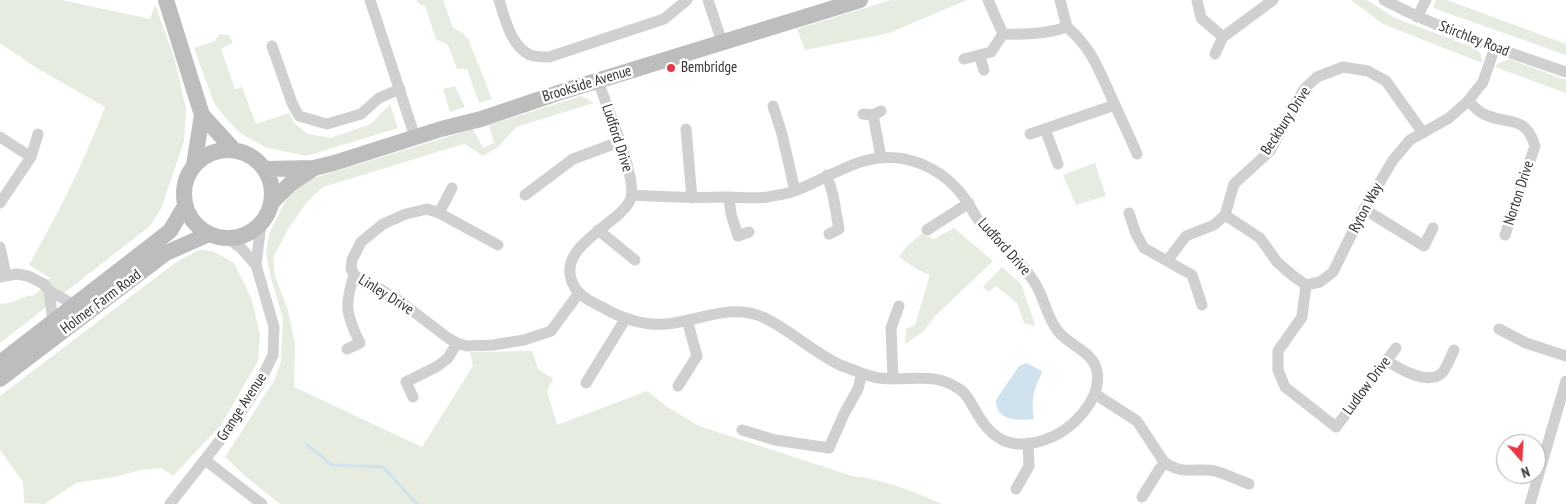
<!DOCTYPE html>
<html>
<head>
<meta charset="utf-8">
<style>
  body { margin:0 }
  #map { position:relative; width:1566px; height:504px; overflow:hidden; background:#fff; font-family:"PT Sans Narrow",sans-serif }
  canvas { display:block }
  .north { position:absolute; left:1496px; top:434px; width:50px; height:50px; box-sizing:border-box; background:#fff; border:1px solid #adadad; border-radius:50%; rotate:161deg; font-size:14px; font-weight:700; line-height:20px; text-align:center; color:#333 }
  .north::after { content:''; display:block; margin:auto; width:18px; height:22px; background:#e63946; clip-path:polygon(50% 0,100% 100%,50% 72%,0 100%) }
</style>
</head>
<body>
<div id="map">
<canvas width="1566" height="504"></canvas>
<div class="north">N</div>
</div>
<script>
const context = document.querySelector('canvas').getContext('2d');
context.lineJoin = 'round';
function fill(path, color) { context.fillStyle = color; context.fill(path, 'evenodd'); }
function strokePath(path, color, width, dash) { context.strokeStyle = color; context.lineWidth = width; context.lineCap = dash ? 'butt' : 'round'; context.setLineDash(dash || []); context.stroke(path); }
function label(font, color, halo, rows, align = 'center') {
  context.font = font + ' "PT Sans Narrow",sans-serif'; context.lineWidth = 5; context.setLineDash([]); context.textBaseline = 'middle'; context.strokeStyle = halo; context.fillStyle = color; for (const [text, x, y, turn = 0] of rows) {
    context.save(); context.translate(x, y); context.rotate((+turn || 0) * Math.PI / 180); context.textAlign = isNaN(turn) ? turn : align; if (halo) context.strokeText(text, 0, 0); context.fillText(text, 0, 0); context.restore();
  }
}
fill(new Path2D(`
  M 0,0 L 62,0 L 150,19 L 155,5 L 174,57 L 186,108 L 184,141 L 161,209 L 150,226 L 0,343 L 0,304 C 16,304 22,295 35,295 L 50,278 L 29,265 C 58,214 84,162 105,107 L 35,67 L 0,43 Z
  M 416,0 L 443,0 L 453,28 L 463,33 L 469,41 L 492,99 L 479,103 L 467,69 L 457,69 L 448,45 L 436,39 L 425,5 L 420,5 Z
  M 891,0 L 967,0 L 889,33 L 805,50 L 797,29 Z
  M 1351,0 L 1367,0 L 1395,18 L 1475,48 L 1481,54 L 1482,63 L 1383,24 Z
  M 1436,0 L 1447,0 L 1566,44 L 1566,55 L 1433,8 Z
  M 219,34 L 229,35 L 233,43 L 221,49 L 235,89 L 242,87 L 256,124 L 289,113 L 295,124 L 308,134 L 330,138 L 371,124 L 390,104 L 398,128 L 306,156 L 265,147 L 240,133 L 224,116 L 214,103 L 194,48 L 215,41 Z
  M 1509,59 L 1566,80 L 1566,93 L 1495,67 L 1497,64 Z
  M 455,86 L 465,107 L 450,112 L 443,89 Z
  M 581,96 L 594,103 L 516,127 L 497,148 L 483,156 L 465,144 L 457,146 L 323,187 L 308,201 L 288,229 L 273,258 L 275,276 L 288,310 L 295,344 L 294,387 L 422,447 L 473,366 L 470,352 L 532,351 L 538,369 L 553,379 L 547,391 L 557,425 L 647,391 L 669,408 L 699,426 L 852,476 C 883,479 912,491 942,504 L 280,504 L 245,476 L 225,457 L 274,381 L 281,361 L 283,319 L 271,278 L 266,254 L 269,234 L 286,200 L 298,186 L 308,180 L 473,129 L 483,148 L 494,143 L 489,125 Z
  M 1095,163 L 1106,196 L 1076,205 L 1063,175 Z
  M 954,228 L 993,261 L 935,316 L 924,331 L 905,344 L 906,329 L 915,325 L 930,275 L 918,270 L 899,257 L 907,246 L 922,234 L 934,239 Z
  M 199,250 L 213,251 L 234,263 L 252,300 L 260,335 L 258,361 L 221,425 L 173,476 L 162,468 L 140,470 L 119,476 L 76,483 L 44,504 L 24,503 L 23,482 L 0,450 L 0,396 L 175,263 Z
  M 1002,267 L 1021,284 L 1035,324 L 1034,326 L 1024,323 L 1017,303 L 996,286 L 989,292 L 983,287 Z`), '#e6ecdf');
fill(new Path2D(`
  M 1026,363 L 1042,371 C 1041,377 1038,380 1036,386 C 1032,396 1032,408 1034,419 C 1019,421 995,421 996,400 L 1019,366 Z`), '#cfe2ee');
strokePath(new Path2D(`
  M 306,444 L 332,465 L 383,467 L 417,504`), '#cfe2ee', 3);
strokePath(new Path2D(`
  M 370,0 L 415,137
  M 499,0 C 505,18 510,45 530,55 C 535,57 544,57 549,57 L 664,19 L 687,0
  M 708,0 L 722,42
  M 988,0 L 1003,34 C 1024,35 1046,34 1067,27 L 1060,0
  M 1197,0 L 1201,18 L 1223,37
  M 1384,0 C 1442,30 1504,51 1566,72
  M 1417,17 L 1426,0
  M 1067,27 C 1094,50 1100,74 1115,105 C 1122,121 1130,137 1137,154
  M 272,46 L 292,103 L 299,116 L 327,124 L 361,114 L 379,98 L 400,89
  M 1215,54 L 1223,37 L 1273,0
  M 979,55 L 984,70
  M 964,59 L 991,52 L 1003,34
  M 598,81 C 606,104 637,178 631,198 C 622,225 550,246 575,288 C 582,298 594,303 604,308 C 622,319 646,326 666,324 C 700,321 732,302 765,318 C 791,331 812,351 838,364 C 844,367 852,369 858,372 C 865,374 872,377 879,378 C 911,382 934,370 962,391 C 969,397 973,407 978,415 C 994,442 1014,450 1044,440 C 1070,432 1102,401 1097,371 C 1093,351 1069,346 1058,331 C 1046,317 1044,295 1033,280 C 1018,257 996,242 979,221 C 975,216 972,209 968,203 C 953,180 932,165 905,159 C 862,151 834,176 797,190 C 788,194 777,195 768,197 C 755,199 739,197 725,197 C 694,198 663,197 632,195
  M 1468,101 C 1473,105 1478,112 1484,114 C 1507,126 1525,113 1535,146 L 1505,235
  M 773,106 L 782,134 L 795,191
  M 863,114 L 873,115 L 881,111
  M 873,115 L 881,157
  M 686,129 L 692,198
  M 1045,129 L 1058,164
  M 1030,134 L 1115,105
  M 0,137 L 31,157 L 0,203
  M 31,157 L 38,134
  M 827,175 L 833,195 L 839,229 L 829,234
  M 525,195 L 573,159 L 619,142
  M 729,197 L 731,214 L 738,236 L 749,232
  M 1364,209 L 1424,246 L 1433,228
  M 439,213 L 452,188
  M 1129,213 L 1136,234 L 1144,248 L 1192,275 L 1202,305
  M 1225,215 L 1260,238 L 1277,262 L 1292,275 L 1306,285 L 1320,282 L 1333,272 L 1364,209 L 1393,160 L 1410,140 L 1449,118 L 1468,101 L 1483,82 L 1495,47
  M 598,230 L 635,260
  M 927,230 L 969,203
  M 498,245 L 439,213 L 427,209 L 406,214 L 383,224 L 361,242 L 352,260 L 351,269 L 358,280 L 380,289 L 401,302 L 448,338 L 457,343 L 467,346 L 493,345 L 524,340 L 551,331 L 579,293
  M 0,247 L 6,275
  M 1167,261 L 1186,236 L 1214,225 L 1225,215 L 1234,184 L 1270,151 L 1304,89 L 1317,77 L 1343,67 L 1368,71 L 1386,81 L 1423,133
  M 256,265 L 261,224
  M 0,277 L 17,274 L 28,276 L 44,284 L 49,291 L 75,305
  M 1306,285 L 1302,317 L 1278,351 L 1278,370 L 1285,387 L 1336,427 L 1396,348
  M 49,291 L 53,321
  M 1499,329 L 1526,343 L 1566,356
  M 347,349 L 360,343 C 346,314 344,306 354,275
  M 1386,360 C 1399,369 1427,385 1441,374 C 1447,369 1450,357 1454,350
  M 893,379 L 891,328 L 899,306
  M 586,383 L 626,318
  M 678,386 L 697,356 L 687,320
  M 1095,394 L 1137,421 L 1164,462 C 1184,476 1196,467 1215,471 C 1226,474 1238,480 1249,484
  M 413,397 L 406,382 L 438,366 L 448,358 L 457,343
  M 742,430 L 775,440 L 829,448 L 844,414 L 858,389 L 862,373
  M 205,460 L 262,504
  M 1016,489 L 1029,466 L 1028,443
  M 1142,497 L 1164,462
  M 170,504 L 236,420 L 258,386 L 273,355 L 274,327 L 256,265 L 241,248 L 229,239
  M 1530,504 L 1566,381`), '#d0d0d0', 11);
strokePath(new Path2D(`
  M 166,0 L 202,115 L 194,165
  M 202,115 L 233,149
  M184 194a44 44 0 1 1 88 0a44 44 0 1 1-88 0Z
  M 266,169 L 314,168 L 334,163 L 441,129 L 481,119 L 564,91 L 860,0
  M 273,201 L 290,184 L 314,168
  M 0,363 L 170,231 L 185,206
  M 0,379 L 166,253 L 209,234`), '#bdbdbd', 16);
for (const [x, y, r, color] of [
  [671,68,5,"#e63946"]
]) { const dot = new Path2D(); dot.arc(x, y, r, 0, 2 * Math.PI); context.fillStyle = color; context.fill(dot); strokePath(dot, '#fff', 2); }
label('15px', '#333', '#fff', [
  ["Stirchley Road",1474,39,21],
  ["Brookside Avenue",587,84,-17],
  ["Beckbury Drive",1286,121,-57],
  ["Ludford Drive",617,138,72],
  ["Norton Drive",1519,193,-72],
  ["Ryton Way",1366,208,-62],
  ["Ludford Drive",1004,247,48],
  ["Linley Drive",386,295,32],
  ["Holmer Farm Road",101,302,-37],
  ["Ludlow Drive",1367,386,-53],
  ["Grange Avenue",242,407,-57]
]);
label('15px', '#333', '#fff', [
  ["Bembridge",681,68]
], 'left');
</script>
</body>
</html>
